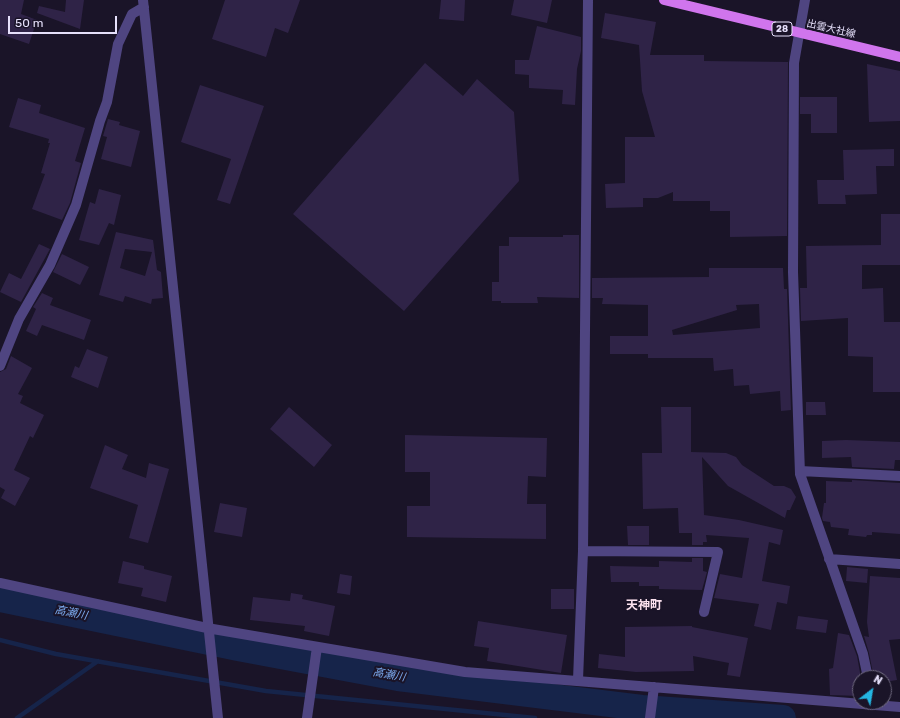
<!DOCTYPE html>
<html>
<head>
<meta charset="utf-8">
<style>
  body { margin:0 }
  #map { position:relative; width:900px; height:718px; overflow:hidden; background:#1a1428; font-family:Rubik,sans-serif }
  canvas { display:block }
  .north { position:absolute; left:852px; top:670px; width:40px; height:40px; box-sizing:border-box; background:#1a1428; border:1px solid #6c667c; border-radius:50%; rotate:31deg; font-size:11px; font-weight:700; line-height:16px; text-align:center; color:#e6e0fb }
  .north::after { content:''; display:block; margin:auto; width:14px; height:18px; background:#24b6e2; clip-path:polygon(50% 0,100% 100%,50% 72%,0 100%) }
  .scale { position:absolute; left:8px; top:16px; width:109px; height:18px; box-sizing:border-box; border:2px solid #e6e0fb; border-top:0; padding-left:5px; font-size:12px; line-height:14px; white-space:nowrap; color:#e6e0fb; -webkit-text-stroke:3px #1a1428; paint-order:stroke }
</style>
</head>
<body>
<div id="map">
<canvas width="900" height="718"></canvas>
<div class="north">N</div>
<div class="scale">50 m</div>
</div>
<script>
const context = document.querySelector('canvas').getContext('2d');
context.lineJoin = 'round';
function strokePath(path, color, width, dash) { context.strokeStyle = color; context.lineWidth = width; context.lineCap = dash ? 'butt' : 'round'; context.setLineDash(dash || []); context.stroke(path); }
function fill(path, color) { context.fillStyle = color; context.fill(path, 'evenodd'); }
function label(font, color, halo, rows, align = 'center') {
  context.font = font + ' Rubik,"Noto Sans JP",sans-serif'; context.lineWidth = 4; context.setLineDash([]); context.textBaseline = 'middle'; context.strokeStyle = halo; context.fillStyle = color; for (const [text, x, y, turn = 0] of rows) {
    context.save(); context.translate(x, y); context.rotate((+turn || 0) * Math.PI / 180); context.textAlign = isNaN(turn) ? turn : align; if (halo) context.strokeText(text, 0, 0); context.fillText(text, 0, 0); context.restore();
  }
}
strokePath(new Path2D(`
  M 0,640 L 56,654 L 266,691 L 535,718
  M 17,718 L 98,661`), '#16244a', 4.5);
strokePath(new Path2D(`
  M 0,599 L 238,648 L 398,678 L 642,708 L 783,718`), '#16244a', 26);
fill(new Path2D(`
  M 0,0 L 24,0 L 21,14 L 37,20 L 29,44 L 0,34 Z
  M 66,0 L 84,0 L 80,29 L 37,13 L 39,6 L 65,12 Z
  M 225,0 L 300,0 L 288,33 L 275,28 L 266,57 L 212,39 Z
  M 441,0 L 465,0 L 464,21 L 439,19 Z
  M 514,0 L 552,0 L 547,23 L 511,15 Z
  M 605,13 L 656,22 L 650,55 L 704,55 L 704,61 L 788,62 L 787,236 L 730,237 L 730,211 L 710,211 L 710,201 L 673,201 L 673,192 L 658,198 L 643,198 L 643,207 L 606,208 L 605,184 L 625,183 L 625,137 L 655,137 L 642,91 L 639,45 L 601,38 Z
  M 537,26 L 581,37 L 581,51 L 577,69 L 575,105 L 562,104 L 563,90 L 529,88 L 529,75 L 515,74 L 515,60 L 529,60 Z
  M 425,63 L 463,96 L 477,79 L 514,112 L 519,181 L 404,311 L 293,214 Z
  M 867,64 L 900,71 L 900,121 L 869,122 Z
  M 200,85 L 264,106 L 230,204 L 217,200 L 231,159 L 181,142 Z
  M 800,97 L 837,97 L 837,133 L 811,133 L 811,114 L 800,114 Z
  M 18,98 L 41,105 L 39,113 L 85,128 L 75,161 L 81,163 L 70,203 L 62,220 L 32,209 L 45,174 L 41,173 L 50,143 L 48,143 L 49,139 L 9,127 Z
  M 108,119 L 120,122 L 119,125 L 140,131 L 131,167 L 101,159 L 107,137 L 103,136 Z
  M 894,149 L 894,166 L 876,166 L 877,194 L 845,195 L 846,204 L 818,204 L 817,180 L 844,180 L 843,150 Z
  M 99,189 L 121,195 L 114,225 L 109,223 L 99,245 L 79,240 L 90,202 L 95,204 Z
  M 881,214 L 900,214 L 900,265 L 862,265 L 862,289 L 883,288 L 884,322 L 900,322 L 900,392 L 873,392 L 873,357 L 848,356 L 848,318 L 801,321 L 800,288 L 807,288 L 806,246 L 881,245 Z
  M 116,232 L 153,240 L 157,270 L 161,272 L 163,298 L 152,299 L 151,304 L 125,296 L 123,302 L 99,295 ZM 125,249 L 152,252 L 145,276 L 120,268 Z
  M 563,235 L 579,235 L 579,298 L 537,297 L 538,303 L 501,303 L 501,301 L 492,301 L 492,282 L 499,282 L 499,246 L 509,246 L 509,237 L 563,237 Z
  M 39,244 L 50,249 L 21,302 L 0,292 L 9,273 L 21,279 Z
  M 62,254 L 89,267 L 80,285 L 53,272 Z
  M 709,268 L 783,268 L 784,289 L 787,289 L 791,410 L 781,411 L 780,391 L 750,394 L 749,385 L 734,386 L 733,369 L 714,371 L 713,358 L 648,358 L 648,354 L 610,354 L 610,336 L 648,336 L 648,305 L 602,304 L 603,298 L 592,298 L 592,278 L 709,277 ZM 759,304 L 760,328 L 673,335 L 672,330 L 737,310 L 736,305 Z
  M 42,293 L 53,298 L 50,305 L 91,320 L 84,340 L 42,325 L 37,336 L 26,331 L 36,309 L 33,307 Z
  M 87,349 L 108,357 L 98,388 L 71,377 L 75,366 L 79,368 Z
  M 11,356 L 32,368 L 18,394 L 23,396 L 20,403 L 44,415 L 33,438 L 30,436 L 14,470 L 30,478 L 15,506 L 1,498 L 5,490 L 0,487 L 0,372 L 6,369 Z
  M 806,402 L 825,402 L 826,415 L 806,415 Z
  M 289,407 L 332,445 L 314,467 L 270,429 Z
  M 661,407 L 691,407 L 691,452 L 726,453 L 736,457 L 742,465 L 774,486 L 784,486 L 791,489 L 796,497 L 790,510 L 787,510 L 785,518 L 728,486 L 702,457 L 704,515 L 739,520 L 783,530 L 780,545 L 769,542 L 762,581 L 790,586 L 787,604 L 777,602 L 771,630 L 754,626 L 759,604 L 714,598 L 720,574 L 742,578 L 749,538 L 706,535 L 707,542 L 703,542 L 703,545 L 692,545 L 692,533 L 679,533 L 678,508 L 643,509 L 642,453 L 662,453 Z
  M 405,435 L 547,438 L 546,477 L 528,476 L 527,504 L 546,504 L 546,539 L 407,537 L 407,506 L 430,506 L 430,472 L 405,472 Z
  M 846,440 L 900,442 L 900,460 L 895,460 L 894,469 L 852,467 L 851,457 L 822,458 L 822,441 Z
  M 105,445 L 128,455 L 122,469 L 146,478 L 149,463 L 169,469 L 148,543 L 129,538 L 138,505 L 90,488 Z
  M 852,480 L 900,483 L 900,534 L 872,532 L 872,535 L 867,535 L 866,537 L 848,535 L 849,529 L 831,527 L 830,522 L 823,521 L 822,518 L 824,503 L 826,503 L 826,481 L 852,482 Z
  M 220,503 L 247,508 L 242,537 L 214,532 Z
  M 627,526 L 649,526 L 649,545 L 628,545 Z
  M 692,558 L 703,558 L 703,571 L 707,572 L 702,590 L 659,589 L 659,586 L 639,586 L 639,582 L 611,582 L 610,566 L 659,567 L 659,561 L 692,562 Z
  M 123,561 L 144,566 L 144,569 L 172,576 L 166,602 L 141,596 L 143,588 L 118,583 Z
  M 847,567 L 868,569 L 867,583 L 846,581 Z
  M 340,574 L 352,576 L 350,595 L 337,593 Z
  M 870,576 L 900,578 L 900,639 L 889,640 L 897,680 L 884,682 L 884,678 L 874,678 L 869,653 L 864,636 L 869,637 L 867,622 Z
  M 551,589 L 574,589 L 574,609 L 551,609 Z
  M 291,593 L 303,595 L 302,599 L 335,606 L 329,636 L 304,631 L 305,626 L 250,620 L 253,597 L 290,601 Z
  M 798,616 L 828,620 L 826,633 L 796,629 Z
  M 478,621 L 567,635 L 561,673 L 487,661 L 489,648 L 474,646 Z
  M 692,626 L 692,627 L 748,638 L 740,677 L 727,675 L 729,663 L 693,656 L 694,671 L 636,672 L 598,668 L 599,654 L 625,657 L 625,627 Z
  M 838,633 L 849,635 L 857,656 L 861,678 L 860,696 L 830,695 L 829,669 L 833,668 Z`), '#2f2347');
strokePath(new Path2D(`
  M 143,0 L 218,718
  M 805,0 L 794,63 L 793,272 L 800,474 L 863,654 L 868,678
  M 0,366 L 19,319 L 50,265 L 76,205 L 100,121 L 107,102 L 118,44 L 132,14 L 144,7
  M 800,471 L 900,476
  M 583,551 L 718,552 L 704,612
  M 829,559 L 900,564
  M 0,583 L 207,628 L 465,672 L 900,707
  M 578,680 L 583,551 L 588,0
  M 307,718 L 317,647
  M 650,718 L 654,687`), '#4f4581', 10);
strokePath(new Path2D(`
  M 664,0 L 900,57`), '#d075ed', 10);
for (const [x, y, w] of [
  [782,29,20]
]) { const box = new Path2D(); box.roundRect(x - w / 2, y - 7, w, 14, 3); context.fillStyle = '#1a1428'; context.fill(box); strokePath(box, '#e6e0fb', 1); }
label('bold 9px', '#e6e0fb', null, [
  ["28",782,29]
]);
label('10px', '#e6e0fb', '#1a1428', [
  ["出雲大社線",831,29,13]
]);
label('italic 11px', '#7ba9ed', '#1a1428', [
  ["高瀬川",71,613,11],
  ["高瀬川",389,675,10]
]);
label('bold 12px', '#fbe1ee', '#1a1428', [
  ["天神町",644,606]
]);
</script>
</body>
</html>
